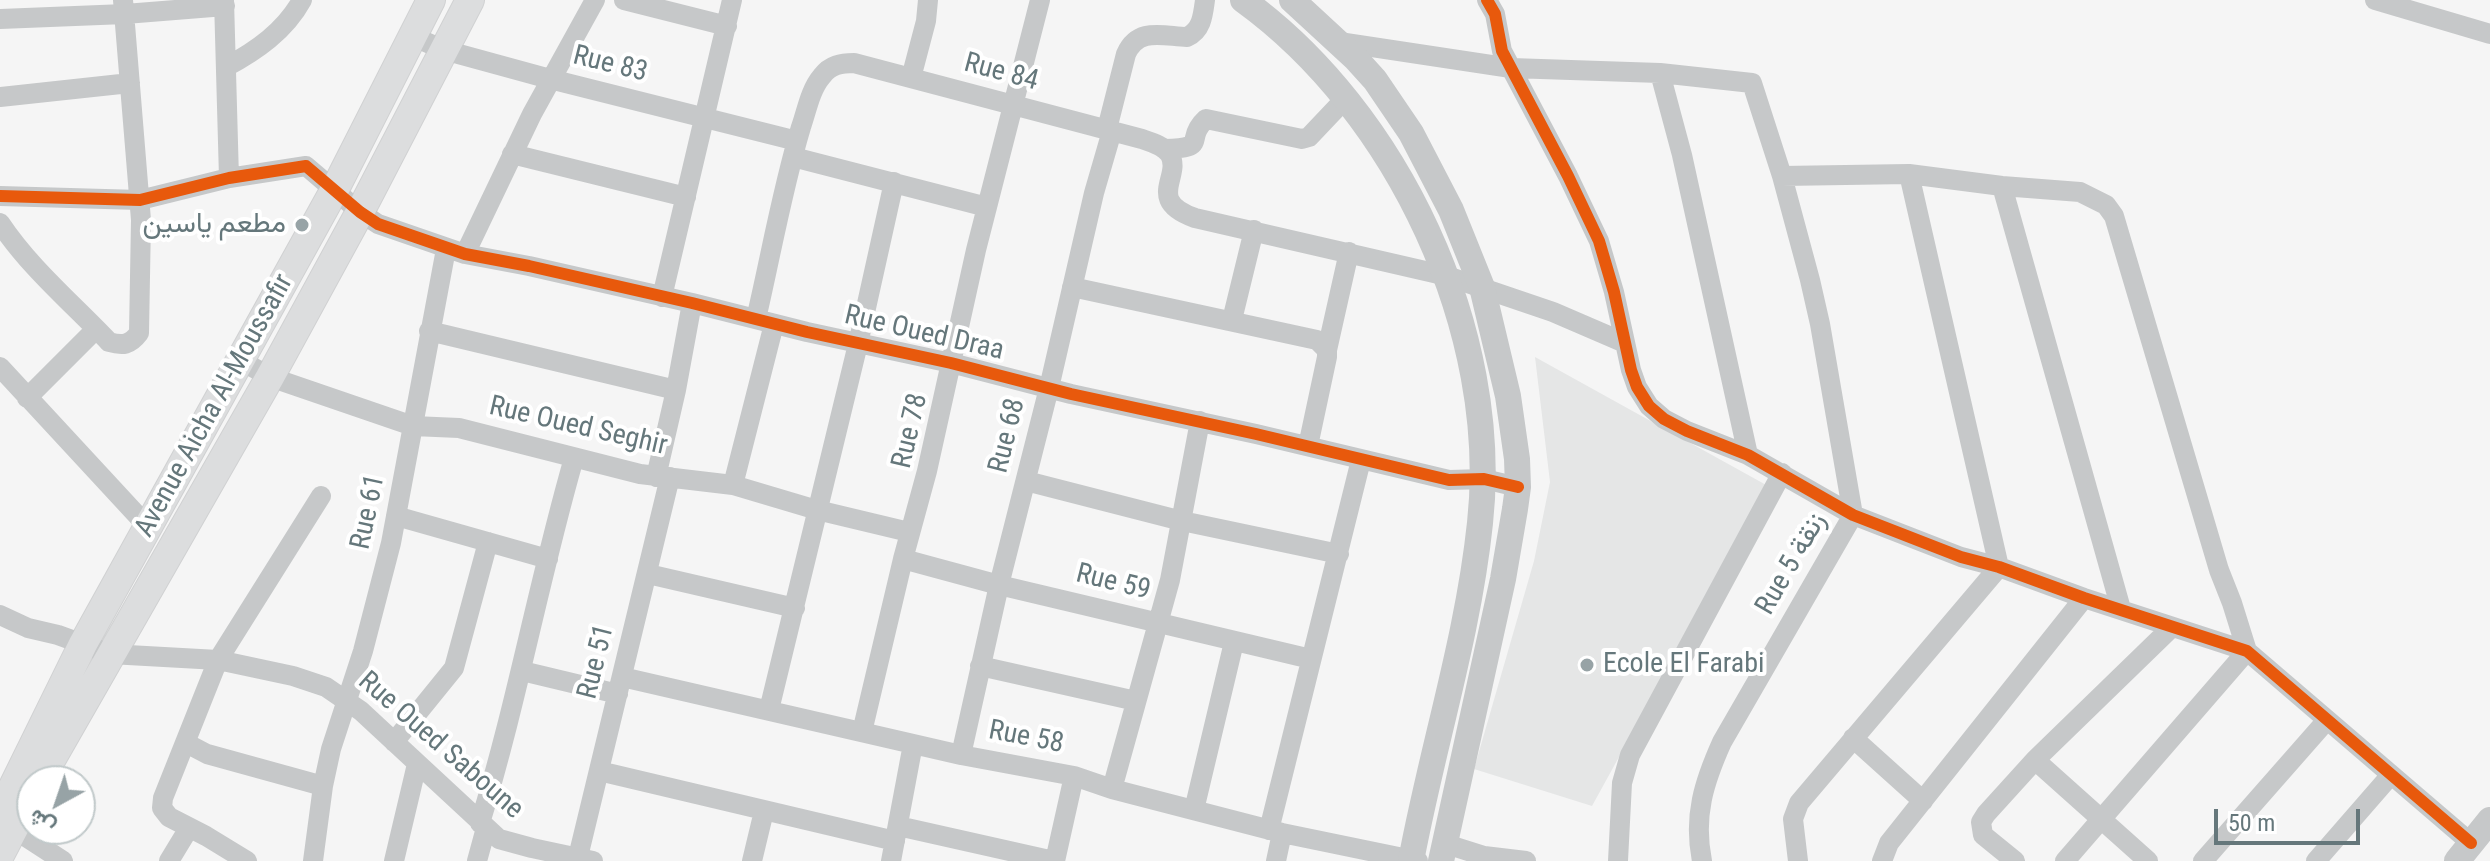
<!DOCTYPE html>
<html>
<head>
<meta charset="utf-8">
<style>
  body { margin:0 }
  #map { position:relative; width:2490px; height:861px; overflow:hidden; background:#f5f5f5; font-family:"Roboto Condensed",Vazirmatn,sans-serif }
  canvas { display:block }
  .north { position:absolute; left:16px; top:765px; width:80px; height:80px; box-sizing:border-box; background:#fff; border:2px solid #c1c9ca; border-radius:50%; rotate:220deg; font-size:22px; font-weight:700; line-height:32px; text-align:center; color:#65777b }
  .north::after { content:''; display:block; margin:auto; width:28px; height:36px; background:#97a3a6; clip-path:polygon(50% 0,100% 100%,50% 72%,0 100%) }
  .scale { position:absolute; left:2214px; top:809px; width:146px; height:36px; box-sizing:border-box; border:4px solid #65777b; border-top:0; padding-left:10px; font-size:24px; line-height:28px; white-space:nowrap; color:#65777b; -webkit-text-stroke:6px #fff; paint-order:stroke }
</style>
</head>
<body>
<div id="map">
<canvas width="2490" height="861"></canvas>
<div class="north">ش</div>
<div class="scale">50 m</div>
</div>
<script>
const context = document.querySelector('canvas').getContext('2d');
context.lineJoin = 'round';
function fill(path, color) { context.fillStyle = color; context.fill(path, 'evenodd'); }
function strokePath(path, color, width, dash) { context.strokeStyle = color; context.lineWidth = width; context.lineCap = dash ? 'butt' : 'round'; context.setLineDash(dash || []); context.stroke(path); }
function label(font, color, halo, rows, align = 'center') {
  context.font = font + ' "Roboto Condensed",Vazirmatn,sans-serif'; context.lineWidth = 8; context.setLineDash([]); context.textBaseline = 'middle'; context.strokeStyle = halo; context.fillStyle = color; for (const [text, x, y, turn = 0] of rows) {
    context.save(); context.translate(x, y); context.rotate((+turn || 0) * Math.PI / 180); context.textAlign = isNaN(turn) ? turn : align; if (halo) context.strokeText(text, 0, 0); context.fillText(text, 0, 0); context.restore();
  }
}
fill(new Path2D(`
  M 1535,357 L 1768,486 L 1592,806 L 1474,769 L 1534,561 L 1550,482 Z`), '#e5e6e6');
const secondary = new Path2D(`
  M 39,781 L 270,377 L 360,212 L 470,0
  M 0,813 L 83,644 L 335,189 L 431,0
  M 0,855 L 32,794`);
strokePath(secondary, '#d0d1d2', 30);
strokePath(new Path2D(`
  M 224,0 L 229,178
  M 624,0 L 727,26
  M 1487,0 L 1495,14 L 1502,51 L 1568,176 L 1599,241 L 1614,292 L 1631,370 L 1637,387 L 1649,406 L 1664,419 L 1687,431 L 1748,455 L 1853,515 L 1961,557 L 1999,567 L 2084,598 L 2247,651 L 2471,843
  M 2375,0 L 2490,34
  M 0,19 L 125,14 L 225,6
  M 412,36 L 444,50 L 550,79 L 797,141
  M 1339,42 L 1511,68 L 1660,73 L 1752,83 L 1782,176 L 1810,280 L 1820,324 L 1853,515 L 1722,742 C 1704,782 1693,816 1702,861
  M 226,67 C 256,51 285,31 302,0
  M 1660,73 L 1682,155 L 1748,455
  M 911,78 L 926,21 L 928,0
  M 0,97 L 130,83
  M 1107,129 L 1126,54 C 1138,27 1162,36 1187,37 C 1202,30 1203,15 1205,0
  M 1164,149 C 1211,148 1183,140 1206,119 L 1302,139 L 1309,137 L 1345,99
  M 512,154 L 686,197
  M 793,157 L 987,207
  M 1782,176 L 1909,174 L 2002,186 L 2080,192 L 2106,205 L 2114,216 L 2219,570 L 2232,603 L 2247,651 L 2065,861
  M 2002,186 L 2121,609
  M 0,196 L 140,200 L 229,178 L 306,166 L 360,212 L 378,224 L 465,254 L 529,266 L 692,303 L 807,332 L 951,363 L 1071,394 L 1256,434 L 1449,480 L 1484,479 L 1518,487
  M 0,223 C 30,268 72,303 109,342 C 123,346 130,345 139,333 L 141,220 L 123,0
  M 465,254 L 532,114 L 595,0
  M 1072,287 L 1317,340 L 1327,350 L 1327,357 L 1308,446
  M 662,297 L 732,0
  M 756,319 C 771,255 782,190 801,127 C 807,110 810,90 822,76 C 830,65 841,63 854,63 L 1142,139 C 1151,142 1165,146 1170,155 C 1182,177 1145,200 1195,218 L 1447,276 L 1553,312 L 1625,343
  M 1232,320 L 1254,230
  M 429,331 L 676,390
  M 1327,350 L 1349,252
  M 240,360 L 270,377 L 413,426 L 459,428 L 640,474 L 733,485 L 817,510 L 909,532
  M 0,367 L 148,527
  M 27,398 L 96,329
  M 656,477 L 676,390 L 692,303
  M 1026,481 L 1182,521 L 1339,554
  M 733,485 L 774,324
  M 396,516 L 548,559
  M 903,559 L 999,585 L 1311,659
  M 648,574 L 795,608
  M 0,615 L 28,628 L 58,635 L 110,654 L 218,660 L 293,676 L 326,687 L 361,711 L 499,839 L 532,848 L 593,861
  M 980,666 L 1136,701
  M 522,671 L 618,694
  M 622,677 L 961,755 L 1074,776 L 1112,789 L 1282,833 L 1418,861
  M 769,710 L 858,344 L 894,182
  M 862,732 L 903,559 L 927,471 L 976,250 L 1040,0
  M 1853,738 L 1923,801
  M 394,742 L 454,668 L 488,542
  M 186,743 L 207,754 L 323,786
  M 961,755 L 999,585 L 1049,388 L 1094,193 L 1112,131
  M 2035,760 L 2148,861
  M 599,771 L 895,841
  M 1112,789 L 1170,580 L 1200,421
  M 1194,810 L 1234,642
  M 3,822 L 63,861
  M 480,823 C 517,703 539,579 574,458
  M 898,826 L 1054,861
  M 1269,830 L 1361,460
  M 1446,844 L 1484,856 L 1526,861
  M 169,861 L 189,828
  M 247,861 L 206,836 L 169,817 L 162,808 L 163,798 L 218,660 L 321,496
  M 313,861 L 323,786 L 331,749 L 363,651 L 391,543 L 446,249
  M 394,861 L 417,764
  M 477,861 L 486,828
  M 577,861 L 670,477
  M 752,861 L 764,811
  M 891,861 L 913,744
  M 1055,861 L 1074,776
  M 1276,861 L 1282,833
  M 1618,861 L 1622,783 L 1630,755 L 1782,473
  M 1798,861 L 1793,819 L 1799,803 L 1999,567 L 1909,174
  M 1882,861 L 1889,843 L 2084,598
  M 2015,861 L 1983,835 L 1981,822 L 1986,814 L 2035,760 L 2172,627
  M 2203,861 L 2327,720
  M 2316,861 L 2390,776`), '#c6c8c9', 20);
strokePath(new Path2D(`
  M 1243,0 C 1398,112 1501,332 1480,523 C 1468,638 1432,748 1411,861
  M 1292,0 L 1356,59 L 1375,80 L 1411,133 L 1451,210 L 1482,287 L 1508,396 L 1517,459 L 1518,487 L 1515,509 L 1503,579 L 1441,861
  M 2457,861 L 2490,820`), '#c6c8c9', 26);
strokePath(secondary, '#dcddde', 28);
strokePath(new Path2D(`
  M 1487,0 L 1495,14 L 1502,51 L 1568,176 L 1599,241 L 1614,292 L 1631,370 L 1637,387 L 1649,406 L 1664,419 L 1687,431 L 1748,455 L 1853,515 L 1961,557 L 1999,567 L 2084,598 L 2247,651 L 2471,843
  M 0,196 L 140,200 L 229,178 L 306,166 L 360,212 L 378,224 L 465,254 L 529,266 L 692,303 L 807,332 L 951,363 L 1071,394 L 1256,434 L 1449,480 L 1484,479 L 1518,487`), '#e8590c', 12);
for (const [x, y, r, color] of [
  [302,225,8,"#97a3a6"],
  [1587,665,8,"#97a3a6"]
]) { const dot = new Path2D(); dot.arc(x, y, r, 0, 2 * Math.PI); context.fillStyle = color; context.fill(dot); strokePath(dot, '#fff', 3); }
label('28px', '#65777b', '#fff', [
  ["Rue 83",610,65,14],
  ["Rue 84",1001,73,15],
  ["Rue Oued Draa",924,334,13],
  ["Avenue Aicha Al-Moussafir",215,406,-61],
  ["Rue Oued Seghir",578,427,13],
  ["Rue 78",911,431,-77],
  ["Rue 68",1008,436,-76],
  ["Rue 61",369,512,-78],
  ["Rue 5 زنقة",1792,564,-60],
  ["Rue 59",1113,583,14],
  ["Rue 51",597,662,-76],
  ["Rue 58",1026,738,11],
  ["Rue Oued Saboune",440,746,41]
]);
label('28px', '#65777b', '#fff', [
  ["مطعم ياسين",286,225],
  ["Ecole El Farabi",1603,665,"left"]
], 'right');
</script>
</body>
</html>
